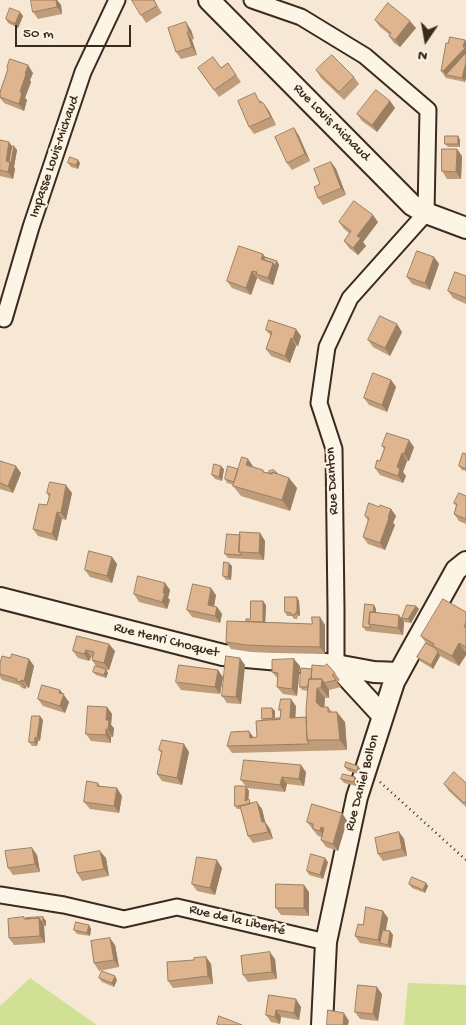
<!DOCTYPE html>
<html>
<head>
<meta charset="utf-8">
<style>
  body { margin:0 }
  #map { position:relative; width:466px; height:1025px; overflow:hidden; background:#f6e8d4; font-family:"Gochi Hand",sans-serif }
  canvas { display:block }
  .north { position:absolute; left:401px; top:15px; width:50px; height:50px; -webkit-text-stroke:4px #fcf5e5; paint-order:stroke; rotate:192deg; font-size:14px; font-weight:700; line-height:20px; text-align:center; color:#3b2a1e }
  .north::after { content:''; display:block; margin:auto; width:18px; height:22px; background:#3b2a1e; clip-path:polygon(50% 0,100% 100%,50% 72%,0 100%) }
  .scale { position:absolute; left:15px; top:25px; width:116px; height:22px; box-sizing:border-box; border:2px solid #3b2a1e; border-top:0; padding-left:6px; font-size:15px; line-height:18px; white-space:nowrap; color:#3b2a1e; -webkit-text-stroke:4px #fcf5e5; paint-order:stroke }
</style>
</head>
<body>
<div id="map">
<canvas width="466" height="1025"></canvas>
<div class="north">N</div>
<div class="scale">50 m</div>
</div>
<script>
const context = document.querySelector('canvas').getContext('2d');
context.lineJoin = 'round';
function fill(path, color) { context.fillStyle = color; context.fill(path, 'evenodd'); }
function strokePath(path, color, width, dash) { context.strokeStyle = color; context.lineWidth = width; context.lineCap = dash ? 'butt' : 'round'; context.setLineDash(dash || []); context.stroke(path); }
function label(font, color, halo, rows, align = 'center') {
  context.font = font + ' "Gochi Hand",sans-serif'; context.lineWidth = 4.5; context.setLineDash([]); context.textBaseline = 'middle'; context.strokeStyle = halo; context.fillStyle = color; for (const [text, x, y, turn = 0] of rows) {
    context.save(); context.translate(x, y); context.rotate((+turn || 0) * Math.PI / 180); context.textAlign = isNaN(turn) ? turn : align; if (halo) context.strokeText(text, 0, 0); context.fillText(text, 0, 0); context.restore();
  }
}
fill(new Path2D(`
  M 30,978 L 97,1025 L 0,1025 L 0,1006 Z
  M 408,983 L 466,985 L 466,1025 L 404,1025 Z`), '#d0e094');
const street = new Path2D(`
  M 252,0 L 301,17 L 365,56 L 428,110 L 426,213 L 350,298 L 327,347 L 319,403 L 334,449 L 336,609 L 336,665
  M 4,319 L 31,227 L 83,72 L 117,0
  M 0,895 L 64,905 L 124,919 L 177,907 L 326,942`);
const secondary = new Path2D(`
  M 209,0 L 412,205 L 426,213 L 466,228
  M 0,598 L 223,655 L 336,665 L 374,672 L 399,673
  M 336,665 L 382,715
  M 322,1025 L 326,942 L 357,797 L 394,682 L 406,660 L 456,570 L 466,562`);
strokePath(street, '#3b2a1e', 19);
strokePath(secondary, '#3b2a1e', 24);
strokePath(new Path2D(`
  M 380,782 L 466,860`), '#3b2a1e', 2.5, [1, 4]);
strokePath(street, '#fcf5e5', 15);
strokePath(secondary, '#fcf5e5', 20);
fill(new Path2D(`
  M 57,0 L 61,5 L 62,14 L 38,19 L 33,12 Z
  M 154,0 L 162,13 L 146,23 L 141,15 Z
  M 23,16 L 18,28 L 8,23 L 6,19 Z
  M 375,20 L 416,28 L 400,47 L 394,43 L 389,36 L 390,35 L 380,27 Z
  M 168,28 L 191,30 L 194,39 L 192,40 L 197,55 L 181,59 L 176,52 Z
  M 466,42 L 466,77 L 465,82 L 446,78 L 441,71 L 448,43 Z
  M 228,63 L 241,82 L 219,97 L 198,68 L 221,68 Z
  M 7,68 L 33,73 L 30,80 L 31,82 L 25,98 L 27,100 L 24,111 L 4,103 L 0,98 L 0,92 L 8,70 Z
  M 316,70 L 354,77 L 359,84 L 344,100 L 321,78 Z
  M 260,100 L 264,104 L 269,111 L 276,125 L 254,134 L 249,127 Z
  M 390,101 L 395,108 L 377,132 L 362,121 L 357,114 Z
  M 294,128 L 299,136 L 310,161 L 292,170 L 287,163 Z
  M 458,136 L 460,140 L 460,147 L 448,147 L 445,144 Z
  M 0,140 L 12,146 L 17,150 L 14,167 L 15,169 L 13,179 L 0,176 Z
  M 462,156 L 461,179 L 447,179 L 442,171 Z
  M 78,160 L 80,163 L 78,169 L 71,167 L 68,163 Z
  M 331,162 L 336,169 L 346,195 L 323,205 L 318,198 L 320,184 Z
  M 339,222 L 378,222 L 363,242 L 366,246 L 358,255 L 349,248 L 344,241 L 349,233 L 344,229 Z
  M 265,257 L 277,261 L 279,265 L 273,285 L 261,281 L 259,279 L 257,278 L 251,295 L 232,288 L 227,281 Z
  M 434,257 L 439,264 L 430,290 L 412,284 L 407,277 Z
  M 466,276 L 466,304 L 453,298 L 448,291 Z
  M 266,330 L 301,336 L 298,346 L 296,346 L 290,363 L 271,356 L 266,349 L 271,336 Z
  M 402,332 L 390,356 L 373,347 L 368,340 Z
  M 391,380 L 396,387 L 387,412 L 369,405 L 364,398 Z
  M 382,446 L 414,447 L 409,461 L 407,461 L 403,472 L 406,476 L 403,483 L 380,475 L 375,468 L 380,461 L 384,449 Z
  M 466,454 L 466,471 L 462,470 L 459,466 Z
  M 0,461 L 21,473 L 13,493 L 0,489 Z
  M 254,467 L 265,472 L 279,474 L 289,478 L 297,488 L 290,511 L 241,496 L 233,486 L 234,485 L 227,483 L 225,479 Z
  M 224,469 L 222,481 L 215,479 L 212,475 Z
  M 47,493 L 72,493 L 66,520 L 62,519 L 57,541 L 38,536 L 33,529 L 47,505 L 49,497 Z
  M 466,496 L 466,524 L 459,521 L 454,514 L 456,506 L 454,503 Z
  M 379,507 L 391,509 L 396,516 L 393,523 L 395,525 L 385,550 L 368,544 L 363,537 L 368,521 L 365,516 Z
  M 260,533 L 265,541 L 264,560 L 228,558 L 225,554 L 240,535 Z
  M 112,557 L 117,564 L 112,583 L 90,577 L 85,570 Z
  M 232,566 L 231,580 L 226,580 L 223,576 Z
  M 165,583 L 170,590 L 168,598 L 170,600 L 167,609 L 139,602 L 134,594 Z
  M 216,595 L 214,607 L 217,607 L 222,614 L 220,623 L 192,617 L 187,610 Z
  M 297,597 L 299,601 L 300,616 L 298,616 L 297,619 L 294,619 L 292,616 L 287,616 L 285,612 Z
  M 266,605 L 265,622 L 325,625 L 325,654 L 274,653 L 251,652 L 231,649 L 226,642 L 246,621 L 250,619 Z
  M 374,605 L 376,609 L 376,612 L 402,618 L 416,606 L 419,609 L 411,623 L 404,622 L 403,635 L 366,631 L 363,627 Z
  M 466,612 L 466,655 L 459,666 L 440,656 L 433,669 L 420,661 L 417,657 L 426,643 L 421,636 Z
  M 77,636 L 115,651 L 109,670 L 106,670 L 108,673 L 106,678 L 96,675 L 93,672 L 96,666 L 92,660 L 93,658 L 91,657 L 89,661 L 78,658 L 73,651 Z
  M 10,658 L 29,659 L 34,666 L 29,688 L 26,687 L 26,689 L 22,688 L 19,685 L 2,680 L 0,677 L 0,663 Z
  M 245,665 L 241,704 L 227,703 L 222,696 Z
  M 300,666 L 297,696 L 283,694 L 277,687 L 278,679 L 272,672 Z
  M 335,673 L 340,680 L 337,682 L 341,687 L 329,690 L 329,698 L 325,698 L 324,707 L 328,707 L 332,712 L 345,722 L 347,750 L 232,753 L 227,746 L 254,738 L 257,737 L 263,720 L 262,719 L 272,708 L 275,711 L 275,718 L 280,718 L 280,711 L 279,710 L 296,706 L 295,718 L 306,717 L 308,691 L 302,690 L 300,687 Z
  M 223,677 L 220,694 L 181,690 L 176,683 Z
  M 60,690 L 69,702 L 65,713 L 43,706 L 38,699 Z
  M 107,707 L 112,714 L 111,725 L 114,728 L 113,737 L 111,737 L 111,743 L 91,741 L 86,734 Z
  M 43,720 L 40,741 L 38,741 L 37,746 L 32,746 L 29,742 Z
  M 159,750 L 189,752 L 182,785 L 162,781 L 157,774 L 161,753 Z
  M 345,767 L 361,770 L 359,774 L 348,771 Z
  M 306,772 L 304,786 L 287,784 L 285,792 L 247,788 L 249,791 L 248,800 L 251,803 L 262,809 L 265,822 L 270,829 L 273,839 L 253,843 L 248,836 L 241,809 L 237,809 L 235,806 L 246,787 L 241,780 Z
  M 355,777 L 358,781 L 356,786 L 344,783 L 341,779 Z
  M 98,783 L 100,786 L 122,796 L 119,813 L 90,809 L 84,802 Z
  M 466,783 L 466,807 L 449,791 L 444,784 Z
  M 342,813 L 347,821 L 338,851 L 326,847 L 321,840 L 321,837 L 318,836 L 307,822 Z
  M 399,832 L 404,839 L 407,856 L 383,861 L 378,854 Z
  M 32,848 L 37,855 L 40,872 L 13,875 L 8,868 Z
  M 106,858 L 109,876 L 82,881 L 77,873 Z
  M 328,862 L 323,879 L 309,875 L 307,871 Z
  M 222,868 L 215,895 L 197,891 L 192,884 Z
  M 426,883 L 428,886 L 425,893 L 412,888 L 409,884 Z
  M 309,892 L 309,916 L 281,915 L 276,908 Z
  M 24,917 L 25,919 L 43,917 L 46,921 L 46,926 L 44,926 L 45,943 L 14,945 L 9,938 Z
  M 388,918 L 386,930 L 390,931 L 393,935 L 391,948 L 360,943 L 355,936 L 363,925 Z
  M 89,925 L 91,929 L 90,936 L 77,934 L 74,930 Z
  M 115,945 L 119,967 L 99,971 L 94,963 Z
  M 206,957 L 211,964 L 213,984 L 173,988 L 168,981 L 194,960 Z
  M 275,959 L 277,979 L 248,982 L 243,975 Z
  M 99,978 L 117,980 L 114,987 L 102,982 Z
  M 382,994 L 378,1021 L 360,1019 L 355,1012 Z
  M 269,995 L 301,1007 L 299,1020 L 281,1017 L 280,1024 L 271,1022 L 266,1015 Z`), '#bf9c7a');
fill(new Path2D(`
  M 55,0 L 57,0 L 61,5 L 62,14 L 57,7 Z
  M 20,12 L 23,16 L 18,28 L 15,24 Z
  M 410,21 L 416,28 L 400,47 L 395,40 Z
  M 186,22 L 191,30 L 194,39 L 189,32 Z
  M 187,32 L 192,40 L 197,55 L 192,47 Z
  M 465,40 L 466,42 L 466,59 L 446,75 L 443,71 L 463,47 Z
  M 466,62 L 466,77 L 465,82 L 462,78 Z
  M 28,65 L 33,73 L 30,80 L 31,82 L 25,98 L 27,100 L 24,111 L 19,104 L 20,92 Z
  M 390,101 L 395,108 L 377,132 L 372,125 Z
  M 264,104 L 269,111 L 276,125 L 271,117 Z
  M 294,128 L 299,136 L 310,161 L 305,154 Z
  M 458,136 L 460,140 L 460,147 L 458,144 Z
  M 9,142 L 14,149 L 14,146 L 17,150 L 14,167 L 15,169 L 13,179 L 8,172 L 6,161 Z
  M 457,149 L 462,156 L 461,179 L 456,172 Z
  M 78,160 L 80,163 L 78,169 L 76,165 Z
  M 331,162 L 336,169 L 346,195 L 341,188 Z
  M 373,215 L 378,222 L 363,242 L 366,246 L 358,255 L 353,248 L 357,236 Z
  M 263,254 L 268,261 L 261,259 Z
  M 434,257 L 439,264 L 430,290 L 425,283 Z
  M 277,261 L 279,265 L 273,285 L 268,278 L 273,263 Z
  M 252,271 L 257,278 L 251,295 L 246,288 Z
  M 397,324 L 402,332 L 390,356 L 385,348 Z
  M 296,329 L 301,336 L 298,346 L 293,339 Z
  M 291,338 L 296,346 L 290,363 L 285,356 Z
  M 391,380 L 396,387 L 387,412 L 382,405 Z
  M 409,440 L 414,447 L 409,461 L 404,454 Z
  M 402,453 L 407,461 L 403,472 L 406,476 L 403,483 L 398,476 L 397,467 Z
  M 248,459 L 255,469 L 246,465 Z
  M 16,466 L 21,473 L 13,493 L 8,486 Z
  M 221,466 L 224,469 L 222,481 L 219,477 Z
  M 289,478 L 297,488 L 290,511 L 282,500 Z
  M 66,485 L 72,493 L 66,520 L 61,513 Z
  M 391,509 L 396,516 L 393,523 L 395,525 L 385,550 L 380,543 Z
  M 57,512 L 62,519 L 57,541 L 52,534 Z
  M 260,533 L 265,541 L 264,560 L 259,553 Z
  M 112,557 L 117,564 L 112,583 L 107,576 Z
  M 229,563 L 232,566 L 231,580 L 228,577 Z
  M 165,583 L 170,590 L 168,598 L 170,600 L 167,609 L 162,602 L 163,593 Z
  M 211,588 L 216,595 L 213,612 L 208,605 Z
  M 297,597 L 299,601 L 300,616 L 297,613 Z
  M 263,601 L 266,605 L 265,627 L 262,623 Z
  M 374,605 L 376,609 L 375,625 L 372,625 Z
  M 416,606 L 419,609 L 411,623 L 408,619 Z
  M 217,607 L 222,614 L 220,623 L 215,616 Z
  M 399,615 L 404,622 L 403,635 L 398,628 Z
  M 320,617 L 325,625 L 325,654 L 320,647 Z
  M 459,643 L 466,653 L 466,655 L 459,666 L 452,656 Z
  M 109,644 L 115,651 L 109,670 L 104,663 Z
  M 86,650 L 91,657 L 89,661 L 84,654 Z
  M 438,652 L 440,656 L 433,669 L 431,665 Z
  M 240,658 L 245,665 L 241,704 L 236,697 Z
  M 29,659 L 34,666 L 29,688 L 24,681 Z
  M 294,659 L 300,666 L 297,696 L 292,689 Z
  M 106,669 L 108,673 L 106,678 L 104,675 Z
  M 218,670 L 223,677 L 220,694 L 215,687 Z
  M 322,679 L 329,690 L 329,698 L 321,688 Z
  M 21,680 L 26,687 L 26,689 L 21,682 Z
  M 317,688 L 325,698 L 324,713 L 316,702 Z
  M 60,690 L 69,702 L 65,713 L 60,706 L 59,693 Z
  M 291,699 L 296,706 L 295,725 L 290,718 Z
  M 107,707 L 112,714 L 111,725 L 114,728 L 113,737 L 108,730 L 106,720 Z
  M 272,708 L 275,711 L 275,722 L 273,718 Z
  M 337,712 L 345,722 L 347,750 L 340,740 Z
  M 40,716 L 43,720 L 40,741 L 37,738 Z
  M 106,729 L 111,737 L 111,743 L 106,735 Z
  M 249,731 L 254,738 L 250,738 Z
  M 35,737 L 38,741 L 37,746 L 35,742 Z
  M 184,744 L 189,752 L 182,785 L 177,778 Z
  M 301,765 L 306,772 L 304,786 L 299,779 Z
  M 358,766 L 361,770 L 359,774 L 357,771 Z
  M 282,777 L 287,784 L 285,792 L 280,785 Z
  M 355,777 L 358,781 L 356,786 L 354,782 Z
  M 246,787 L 249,791 L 248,805 L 245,801 Z
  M 117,788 L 122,796 L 119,813 L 114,806 Z
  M 257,802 L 262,809 L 267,829 L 262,822 Z
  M 342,813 L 347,821 L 338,851 L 333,844 Z
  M 265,822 L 270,829 L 273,839 L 268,832 Z
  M 321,827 L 326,834 L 325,838 L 320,831 Z
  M 399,832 L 404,839 L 407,856 L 402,849 Z
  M 32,848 L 37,855 L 40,872 L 35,864 Z
  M 100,851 L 106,858 L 109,876 L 104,869 Z
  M 325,858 L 328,862 L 323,879 L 320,875 Z
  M 217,860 L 222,868 L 215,895 L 210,888 Z
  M 426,883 L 428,886 L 425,893 L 423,890 Z
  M 304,885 L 309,892 L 309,916 L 304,908 Z
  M 383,911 L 388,918 L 383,944 L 380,943 L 378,940 Z
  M 43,917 L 46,921 L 46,926 L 43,922 Z
  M 39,918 L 44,925 L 45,943 L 40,936 Z
  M 89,925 L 91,929 L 90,936 L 87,933 Z
  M 390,931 L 393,935 L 391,948 L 388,945 Z
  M 110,938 L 115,945 L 119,967 L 114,960 Z
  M 270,952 L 275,959 L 277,979 L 272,972 Z
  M 206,957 L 211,964 L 213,984 L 208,976 Z
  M 115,976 L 117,980 L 114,987 L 112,983 Z
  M 377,987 L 382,994 L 378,1021 L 373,1014 Z
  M 296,999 L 301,1007 L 299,1020 L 294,1013 Z
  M 276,1010 L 281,1017 L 280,1024 L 275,1017 Z
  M 344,1013 L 349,1021 L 348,1025 L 343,1025 Z`), '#9b7f63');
const building = new Path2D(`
  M 31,0 L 56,0 L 57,7 L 33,12 Z
  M 132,0 L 154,0 L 157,6 L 141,15 Z
  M 388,3 L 410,21 L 395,40 L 389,36 L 391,33 L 375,20 Z
  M 10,8 L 20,12 L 15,24 L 6,19 Z
  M 186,22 L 189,32 L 187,32 L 192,47 L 176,52 L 168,28 Z
  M 450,37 L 465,40 L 463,47 L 466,47 L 443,71 L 441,71 L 446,43 L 448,43 Z
  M 466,53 L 466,62 L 462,78 L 446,75 Z
  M 332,55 L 354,77 L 339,92 L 316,70 Z
  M 213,57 L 221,68 L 228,63 L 236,75 L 214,90 L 198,68 Z
  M 10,59 L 28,65 L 25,74 L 26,74 L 20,92 L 22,93 L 19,104 L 0,97 L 0,92 L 8,69 L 7,68 Z
  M 376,90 L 390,101 L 372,125 L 357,114 Z
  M 255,93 L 260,103 L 262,102 L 264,104 L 271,117 L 249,127 L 238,101 Z
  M 294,128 L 305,154 L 287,163 L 275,137 Z
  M 445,136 L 458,136 L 458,144 L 445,144 Z
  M 0,140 L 9,142 L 6,161 L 10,162 L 8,172 L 0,170 Z
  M 12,146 L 14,146 L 11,163 L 9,162 Z
  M 442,149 L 457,149 L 456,172 L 442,171 Z
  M 70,157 L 78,160 L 76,165 L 68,163 Z
  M 331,162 L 341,188 L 318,198 L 314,187 L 320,184 L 314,169 Z
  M 354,201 L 373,215 L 357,236 L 361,238 L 353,248 L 344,241 L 351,231 L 339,222 Z
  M 239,246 L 263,254 L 261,259 L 273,263 L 268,278 L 256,274 L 257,272 L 252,271 L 246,288 L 227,281 Z
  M 417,251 L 434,257 L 425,283 L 407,277 Z
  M 265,257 L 277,261 L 275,266 L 273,263 L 264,260 Z
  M 455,272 L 466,276 L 466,298 L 448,291 Z
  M 380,316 L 397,324 L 385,348 L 368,340 Z
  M 269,320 L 296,329 L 293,339 L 291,338 L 285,356 L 266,349 L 272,332 L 266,330 Z
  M 373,373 L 391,380 L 382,405 L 364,398 Z
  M 387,433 L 409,440 L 404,454 L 402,453 L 397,467 L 400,469 L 398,476 L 375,468 L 377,460 L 380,461 L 385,447 L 382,446 Z
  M 463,453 L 466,454 L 466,469 L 459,466 Z
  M 242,457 L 248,459 L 246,465 L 263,470 L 263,472 L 272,474 L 272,472 L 289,478 L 282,500 L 233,486 Z
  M 0,461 L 16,466 L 8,486 L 0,483 Z
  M 214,464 L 221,466 L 219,477 L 212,475 Z
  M 228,466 L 238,469 L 234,482 L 225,479 Z
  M 274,470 L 278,474 L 272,472 L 272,474 L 269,473 L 269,471 Z
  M 50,482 L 66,485 L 61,513 L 57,512 L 52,534 L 33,529 L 39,504 L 47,505 L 50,494 L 47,493 Z
  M 459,493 L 466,496 L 466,519 L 454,514 L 457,504 L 454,503 Z
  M 369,503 L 379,507 L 380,505 L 391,509 L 388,517 L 389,518 L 380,543 L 363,537 L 369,518 L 365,516 Z
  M 240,532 L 260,533 L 259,553 L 239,552 Z
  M 227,534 L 240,535 L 239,552 L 242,555 L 225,554 Z
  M 89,551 L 112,557 L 107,576 L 85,570 Z
  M 224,562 L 229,563 L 228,577 L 223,576 Z
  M 138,576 L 165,583 L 163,593 L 165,593 L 162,602 L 134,594 Z
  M 193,584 L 211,588 L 208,605 L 217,607 L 215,616 L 187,610 Z
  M 285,597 L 297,597 L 297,613 L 295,613 L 295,615 L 291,615 L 291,613 L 285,612 Z
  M 443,599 L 466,612 L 466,622 L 464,627 L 466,628 L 466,647 L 459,643 L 452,656 L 433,646 L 434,644 L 421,636 Z
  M 251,601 L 263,601 L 263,622 L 246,621 L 246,619 L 250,619 Z
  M 365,604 L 374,605 L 373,612 L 370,612 L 369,624 L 371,628 L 363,627 Z
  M 407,605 L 416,606 L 408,619 L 402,618 Z
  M 370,612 L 399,615 L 398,628 L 369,624 Z
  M 312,617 L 320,617 L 320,647 L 269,646 L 246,645 L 226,642 L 227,621 L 312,624 Z
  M 77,636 L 109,644 L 104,663 L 92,660 L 94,652 L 86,650 L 84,654 L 73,651 Z
  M 426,643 L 435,648 L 438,652 L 431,665 L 417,657 Z
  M 12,654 L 29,659 L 24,681 L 21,680 L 21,682 L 16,681 L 17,679 L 0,674 L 0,663 L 2,656 L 10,658 Z
  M 226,656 L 240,658 L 236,697 L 222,696 Z
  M 294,659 L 292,689 L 277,687 L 278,673 L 272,672 L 272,660 Z
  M 327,664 L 335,673 L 332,675 L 336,680 L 324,683 L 322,679 L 311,679 L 312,665 L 324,666 Z
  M 179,665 L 218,670 L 215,687 L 176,682 Z
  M 95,666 L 106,669 L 104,675 L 93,672 Z
  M 301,668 L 312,669 L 311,679 L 309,679 L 308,687 L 300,687 Z
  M 309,679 L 322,679 L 321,688 L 317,688 L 316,702 L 321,707 L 328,707 L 328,712 L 337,712 L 340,740 L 307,740 L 306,710 Z
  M 42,685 L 60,690 L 59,693 L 64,694 L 60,706 L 38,699 Z
  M 281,699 L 291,699 L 290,718 L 306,717 L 307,740 L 309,744 L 227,746 L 231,732 L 249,731 L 250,738 L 257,737 L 256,721 L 280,719 L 281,709 L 279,710 Z
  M 88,706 L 107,707 L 106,720 L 109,720 L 108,730 L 106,729 L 106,735 L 86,734 Z
  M 262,708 L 272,708 L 273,718 L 262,719 Z
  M 32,716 L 40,716 L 37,738 L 35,737 L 35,742 L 29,742 Z
  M 273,718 L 280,718 L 280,719 L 273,720 Z
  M 162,740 L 184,744 L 177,778 L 157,774 L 162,751 L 159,750 Z
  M 244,760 L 301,765 L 299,779 L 282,777 L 280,785 L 241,780 Z
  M 346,762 L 358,766 L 357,771 L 345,767 Z
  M 454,772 L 466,783 L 466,801 L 464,803 L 444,784 Z
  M 343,774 L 355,777 L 354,782 L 341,779 Z
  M 87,781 L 98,783 L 97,786 L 117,788 L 114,806 L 84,802 Z
  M 235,786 L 243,786 L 246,787 L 245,801 L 249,799 L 250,804 L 241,806 L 235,806 Z
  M 257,802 L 262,822 L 265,822 L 268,832 L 248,836 L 240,806 Z
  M 312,804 L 342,813 L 333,844 L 321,840 L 324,828 L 321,827 L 320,831 L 313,829 L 313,824 L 307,822 Z
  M 399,832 L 402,849 L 378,854 L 375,838 Z
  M 32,848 L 35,864 L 8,868 L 5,851 Z
  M 100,851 L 104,869 L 77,873 L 74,856 Z
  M 311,854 L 325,858 L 320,875 L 307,871 Z
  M 197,857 L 217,860 L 210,888 L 192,884 Z
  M 412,877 L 426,883 L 423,890 L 409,884 Z
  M 276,884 L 304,885 L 304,908 L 276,908 Z
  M 366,907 L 383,911 L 378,940 L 355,936 L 358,924 L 363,925 Z
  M 24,917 L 24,919 L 39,918 L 40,936 L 9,938 L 8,919 Z
  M 43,917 L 43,922 L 42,922 L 39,918 L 26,919 L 26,918 Z
  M 76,922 L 89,925 L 87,933 L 74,930 Z
  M 383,930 L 390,931 L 388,945 L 380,943 Z
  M 110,938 L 114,960 L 94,963 L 91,941 Z
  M 270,952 L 272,972 L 243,975 L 241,956 Z
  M 206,957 L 208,976 L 168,981 L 167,962 L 194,960 L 194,958 Z
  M 102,971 L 115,976 L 112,983 L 99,978 Z
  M 358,985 L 377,987 L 373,1014 L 355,1012 Z
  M 269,995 L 296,999 L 294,1013 L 276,1010 L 275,1017 L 266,1015 Z
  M 328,1010 L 344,1013 L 343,1025 L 327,1025 Z
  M 219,1016 L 242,1025 L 220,1025 L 217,1024 Z`);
fill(building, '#deb58e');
strokePath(building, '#9b7f63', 1);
label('14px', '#3b2a1e', '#fcf5e5', [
  ["Rue Louis Michaud",331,123,45],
  ["Impasse Louis-Michaud",55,157,-71],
  ["Rue Danton",333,481,-93],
  ["Rue Henri Choquet",166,641,14],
  ["Rue Daniel Bollon",363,783,-75],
  ["Rue de la Liberté",237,921,13]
]);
</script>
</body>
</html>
